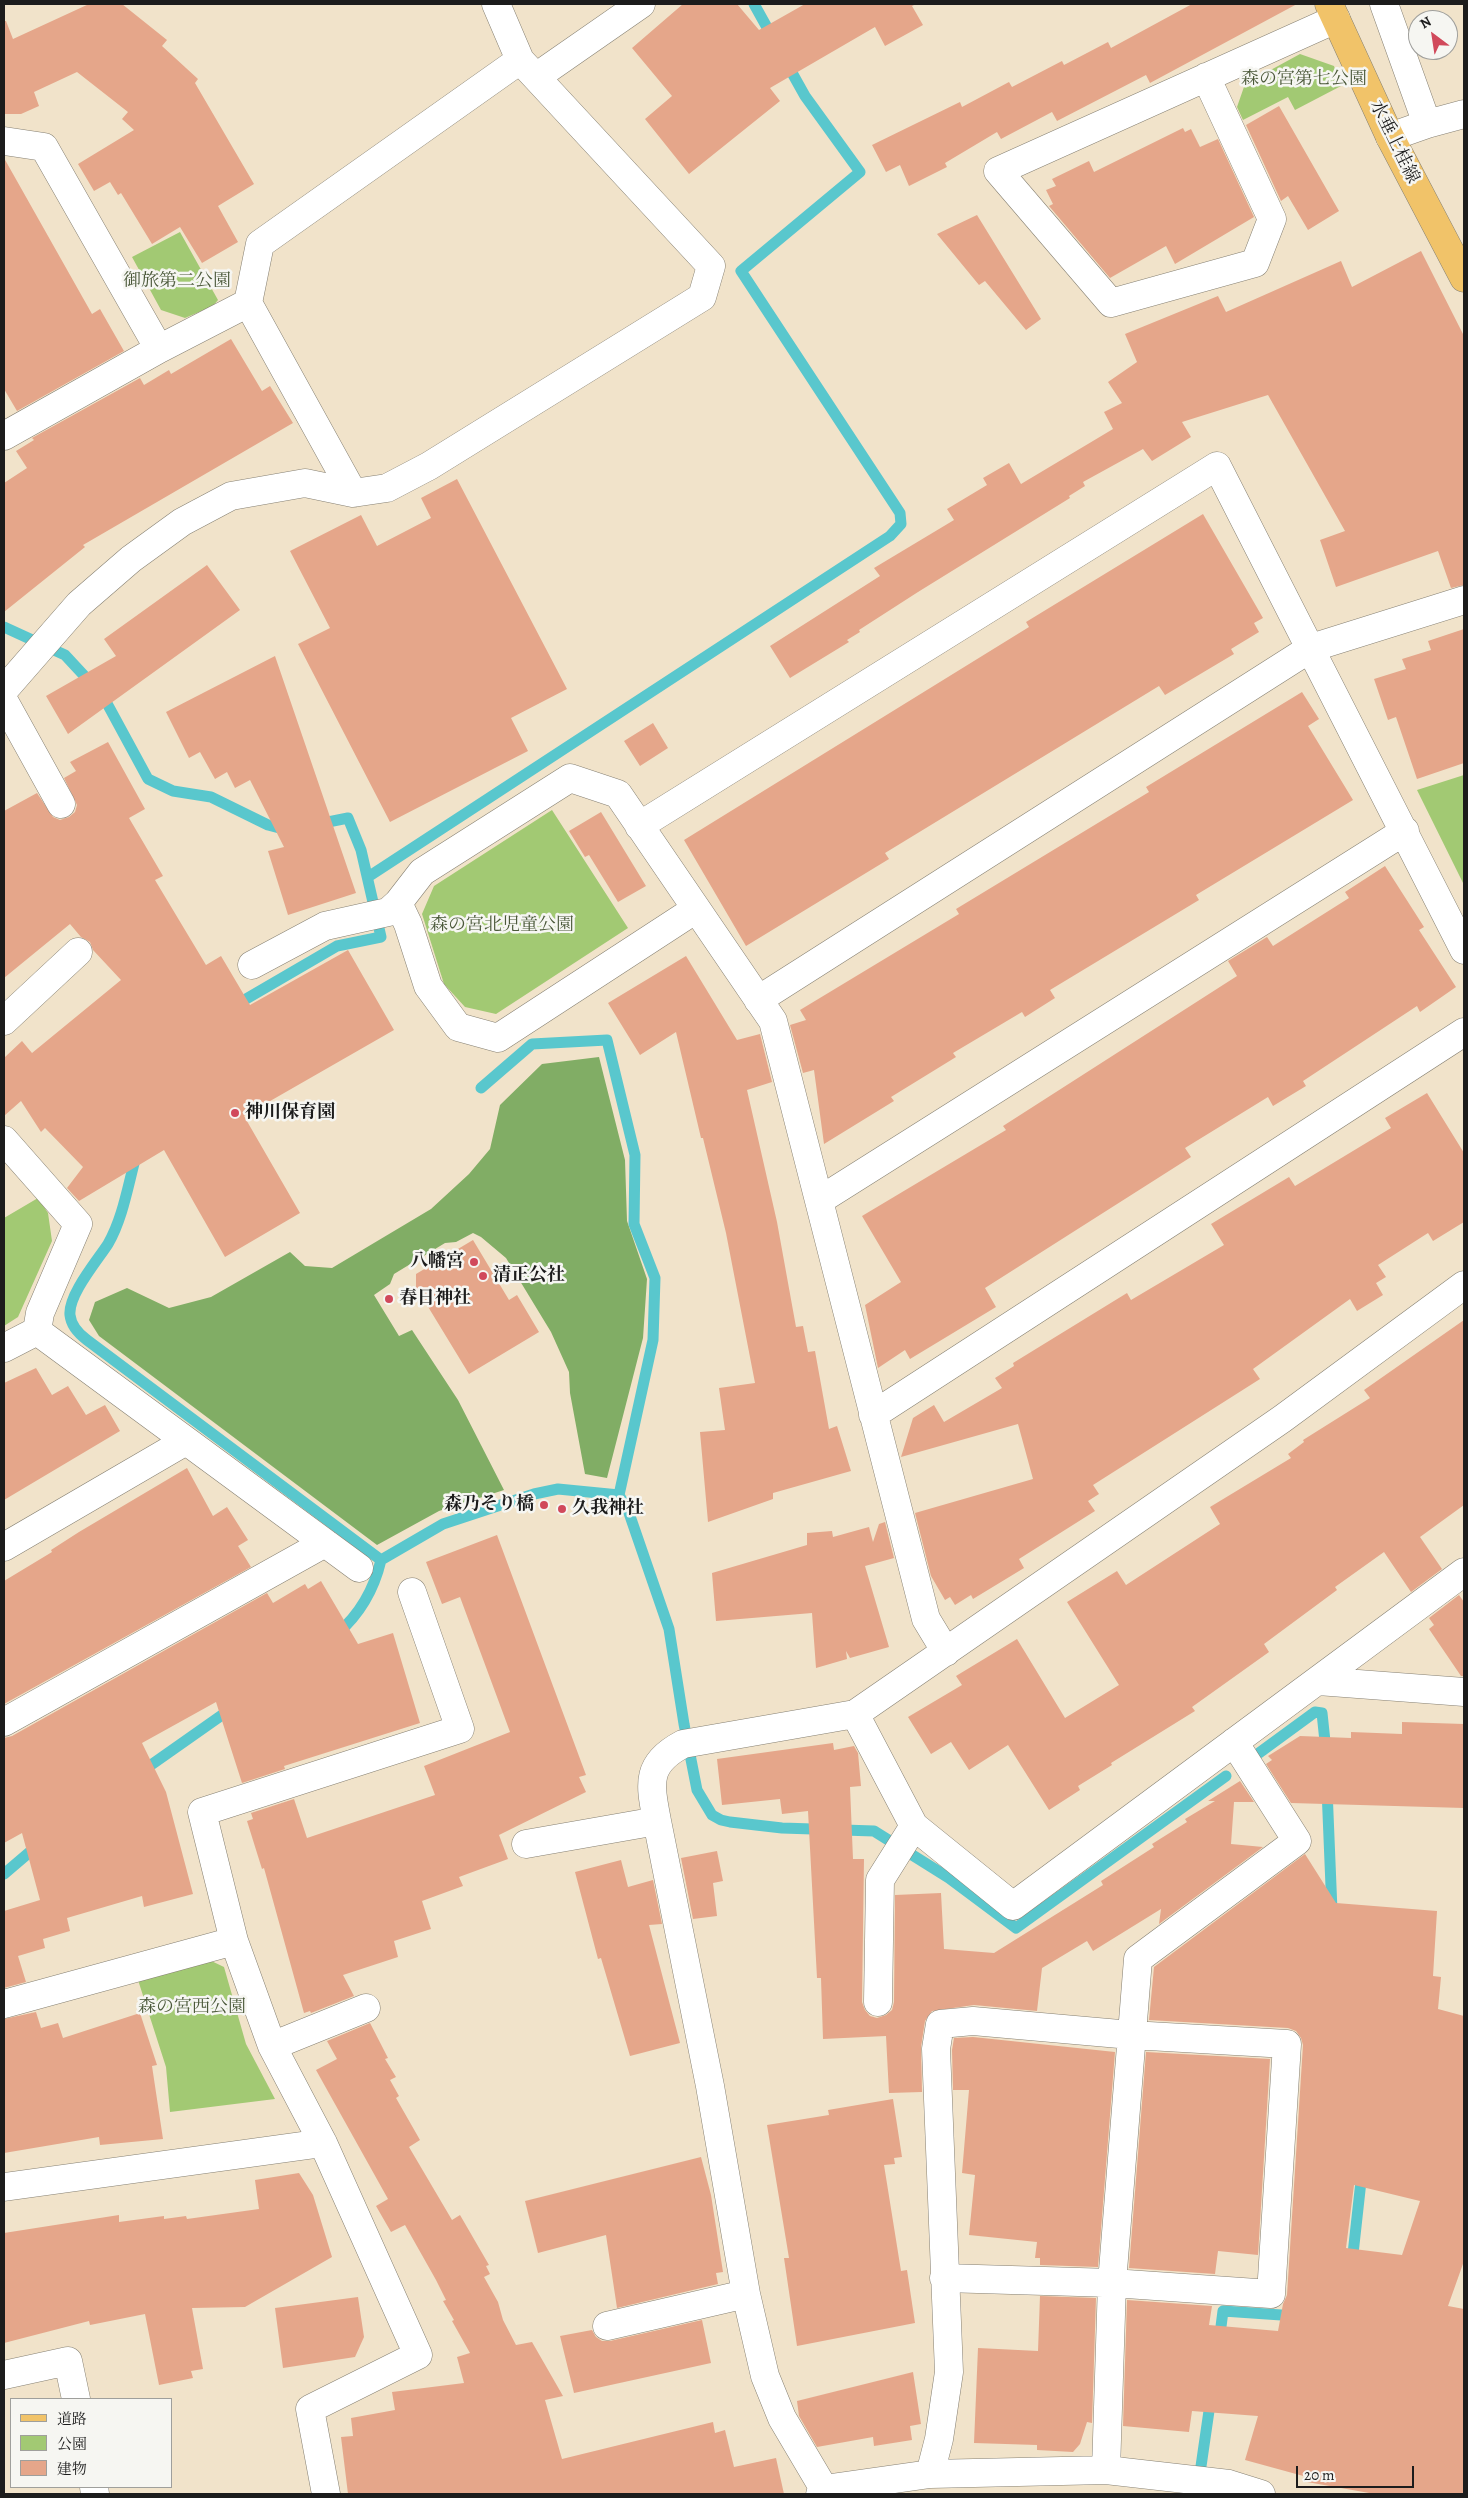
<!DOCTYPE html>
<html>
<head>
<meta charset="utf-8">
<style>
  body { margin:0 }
  #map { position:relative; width:1468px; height:2498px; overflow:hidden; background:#f1e3ca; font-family:Alegreya,"Noto Serif JP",serif }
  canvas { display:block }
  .frame { position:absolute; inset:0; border:5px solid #1c1c1c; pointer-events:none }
  .legend { position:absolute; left:10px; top:2398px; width:162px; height:90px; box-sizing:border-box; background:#f6f6f2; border:1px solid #9f9f9c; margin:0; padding:6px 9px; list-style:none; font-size:15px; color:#1c1c1c }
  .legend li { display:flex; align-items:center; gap:10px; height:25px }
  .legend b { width:25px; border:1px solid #9f9f9c }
  .north { position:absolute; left:1408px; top:10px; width:50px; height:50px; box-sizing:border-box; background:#f6f6f2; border:1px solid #9f9f9c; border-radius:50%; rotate:329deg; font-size:14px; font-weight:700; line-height:20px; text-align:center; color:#1c1c1c }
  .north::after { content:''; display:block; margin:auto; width:18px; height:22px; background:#d1495b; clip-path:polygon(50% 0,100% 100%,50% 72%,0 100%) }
  .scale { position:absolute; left:1296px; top:2466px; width:118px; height:22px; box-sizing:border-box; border:2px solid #1c1c1c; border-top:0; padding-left:6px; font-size:15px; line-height:18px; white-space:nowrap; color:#1c1c1c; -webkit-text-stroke:4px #f6f6f2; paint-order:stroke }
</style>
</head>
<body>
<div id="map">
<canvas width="1468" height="2498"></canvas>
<div class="frame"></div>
<ul class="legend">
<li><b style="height:6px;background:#f1c369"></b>道路</li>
<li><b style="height:14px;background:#a2c973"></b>公園</li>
<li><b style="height:14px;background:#e5a68a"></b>建物</li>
</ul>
<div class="north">N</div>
<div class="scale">20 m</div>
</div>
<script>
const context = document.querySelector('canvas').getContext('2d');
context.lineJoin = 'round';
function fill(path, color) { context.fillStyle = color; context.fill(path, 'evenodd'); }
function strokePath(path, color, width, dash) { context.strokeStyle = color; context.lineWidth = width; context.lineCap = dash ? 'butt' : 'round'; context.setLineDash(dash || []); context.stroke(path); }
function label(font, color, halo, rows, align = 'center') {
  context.font = font + ' Alegreya,"Noto Serif JP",serif'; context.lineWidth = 5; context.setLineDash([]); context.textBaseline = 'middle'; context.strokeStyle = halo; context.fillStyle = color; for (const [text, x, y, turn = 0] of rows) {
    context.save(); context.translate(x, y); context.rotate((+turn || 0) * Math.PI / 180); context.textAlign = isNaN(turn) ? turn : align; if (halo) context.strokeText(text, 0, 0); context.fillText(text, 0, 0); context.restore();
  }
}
fill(new Path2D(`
  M 1300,54 L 1334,66 L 1341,86 L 1295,110 L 1288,97 L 1243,120 L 1237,107 L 1245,84 Z
  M 180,232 L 218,300 L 213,306 L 185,318 L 161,310 L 132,257 Z
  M 1464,775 L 1464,885 L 1417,790 Z
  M 552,810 L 628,928 L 496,1014 L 465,1007 L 444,984 L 422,914 L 434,886 Z
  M 38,1198 L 48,1213 L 52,1241 L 18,1317 L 4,1326 L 4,1218 Z
  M 205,1958 L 224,1967 L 246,2044 L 275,2099 L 170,2112 L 166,2067 L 138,1980 Z`), '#a2c973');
fill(new Path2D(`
  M 599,1057 L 625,1160 L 627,1221 L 647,1279 L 643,1338 L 607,1478 L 585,1474 L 570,1393 L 569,1372 L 551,1332 L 506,1258 L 481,1237 L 473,1233 L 456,1242 L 445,1243 L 394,1274 L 390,1284 L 374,1295 L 399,1336 L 412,1330 L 458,1400 L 504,1490 L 439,1511 L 377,1545 L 99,1336 L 89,1320 L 95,1302 L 127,1288 L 169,1308 L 211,1297 L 290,1252 L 305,1266 L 332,1268 L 431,1209 L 469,1174 L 490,1149 L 500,1105 L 542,1064 Z`), '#81ad65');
strokePath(new Path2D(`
  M 754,4 L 774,40
  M 4,627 L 65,655 L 103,696 L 148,779 L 173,791 L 211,797 L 268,825 L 287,830
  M 368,877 L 890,536 L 901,524 L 900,513 L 741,271 L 860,172 L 805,96 L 786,62
  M 234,1006 L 337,946 L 381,937 L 361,850 L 348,818 L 318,824
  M 481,1088 L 532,1044 L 607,1040 L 635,1155 L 634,1224 L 655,1278 L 653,1340 L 619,1495
  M 136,1156 C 128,1185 123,1218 108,1244 C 97,1261 68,1295 70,1315 C 71,1325 79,1334 87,1340 L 381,1560
  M 337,1634 C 360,1614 374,1590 381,1560 L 443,1524 L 534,1494 L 558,1489 L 619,1495 L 629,1513 L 669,1629 L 684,1724 L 697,1790 L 712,1815 L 721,1820 L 730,1822 L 782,1828 L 874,1831 L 949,1878 L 1016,1928 L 1226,1776
  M 1259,1753 L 1315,1712 L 1322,1713 L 1326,1751
  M 141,1772 L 232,1708
  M 1327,1789 L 1332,1911
  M 4,1874 L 38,1845
  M 1352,2263 L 1362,2172
  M 1219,2342 L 1223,2311 L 1296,2316
  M 1197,2494 L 1211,2397`), '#59c7cd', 11);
fill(new Path2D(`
  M 89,4 L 122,4 L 167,40 L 162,46 L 198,79 L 195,83 L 254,184 L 218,206 L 238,242 L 202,263 L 180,227 L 152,244 L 121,193 L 118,195 L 110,182 L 94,191 L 78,164 L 134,130 L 122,119 L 128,112 L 77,72 L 34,92 L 39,106 L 21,114 L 4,114 L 4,21 L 6,21 L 13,39 Z
  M 683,4 L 737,4 L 759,30 L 805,4 L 916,4 L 912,6 L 923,25 L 885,46 L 875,27 L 770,88 L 780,101 L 689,174 L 645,119 L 672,96 L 632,48 Z
  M 1192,4 L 1297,4 L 1150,83 L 1146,75 L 1057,121 L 1052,112 L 1001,139 L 997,132 L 945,163 L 947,167 L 909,186 L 900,165 L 886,172 L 872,145 L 960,102 L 962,107 L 1009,82 L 1012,87 L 1062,61 L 1064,65 L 1108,42 L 1111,48 Z
  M 1279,106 L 1339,211 L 1308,230 L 1288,196 L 1281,201 L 1246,125 Z
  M 1183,128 L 1185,132 L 1191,129 L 1200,147 L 1218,139 L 1254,217 L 1175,264 L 1166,246 L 1110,278 L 1049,206 L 1053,204 L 1046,190 L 1056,186 L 1052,179 L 1089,161 L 1094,172 Z
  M 4,158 L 92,314 L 100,309 L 124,351 L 17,411 L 4,389 Z
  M 977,215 L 1041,319 L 1026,330 L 985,281 L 979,285 L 937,234 Z
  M 1421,251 L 1464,336 L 1464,585 L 1451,588 L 1438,551 L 1336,587 L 1320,540 L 1345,531 L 1268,395 L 1182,422 L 1191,437 L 1152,461 L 1143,449 L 1083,482 L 1085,486 L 1069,496 L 1070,498 L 918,592 L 859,630 L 860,632 L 847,640 L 849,642 L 790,678 L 770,646 L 880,576 L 874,568 L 954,520 L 947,509 L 987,485 L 983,478 L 1009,463 L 1021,484 L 1113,429 L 1104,412 L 1122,403 L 1108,382 L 1137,362 L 1125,334 L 1218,296 L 1226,312 L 1341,261 L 1352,287 Z
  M 231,339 L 262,391 L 270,386 L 293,423 L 83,545 L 85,547 L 4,612 L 4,483 L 27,468 L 16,451 L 34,440 L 32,438 L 140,378 L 144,385 L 169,370 L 171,374 Z
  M 457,479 L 567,689 L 511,718 L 528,751 L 390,822 L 298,644 L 330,628 L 290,551 L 361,515 L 377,546 L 431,518 L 421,498 Z
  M 1203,514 L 1263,618 L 1254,623 L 1259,632 L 1231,649 L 1234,654 L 1165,695 L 1159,686 L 885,853 L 889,859 L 746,946 L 684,840 L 1029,627 L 1026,622 Z
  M 207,565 L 240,610 L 68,734 L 46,696 L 116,656 L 104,639 Z
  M 1464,629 L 1464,763 L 1417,779 L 1396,717 L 1388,720 L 1374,679 L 1406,669 L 1402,659 L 1431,650 L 1428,641 Z
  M 275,656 L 356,893 L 288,915 L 268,851 L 284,847 L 250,780 L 235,788 L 227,772 L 215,779 L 200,752 L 189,758 L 166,712 Z
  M 1302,692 L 1319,719 L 1308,726 L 1353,800 L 1196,895 L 1199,900 L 1050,990 L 1055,998 L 1025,1017 L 1022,1012 L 953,1053 L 956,1057 L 891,1097 L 894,1101 L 824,1144 L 814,1070 L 803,1073 L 790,1025 L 806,1020 L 800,1010 L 959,914 L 956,909 L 1149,792 L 1146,787 Z
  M 653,723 L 668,748 L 640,766 L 624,741 Z
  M 108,742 L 145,809 L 129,818 L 163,876 L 155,880 L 206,965 L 221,956 L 250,1005 L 348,950 L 394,1030 L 244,1116 L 300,1213 L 225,1257 L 164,1150 L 79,1201 L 67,1188 L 83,1167 L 45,1128 L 41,1132 L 21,1101 L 4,1116 L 4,1058 L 22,1041 L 32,1053 L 121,980 L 93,950 L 90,942 L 81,937 L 70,924 L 4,978 L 4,811 L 37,793 L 53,817 L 60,820 L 69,817 L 75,812 L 77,805 L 64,778 L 76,771 L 70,762 Z
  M 601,812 L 646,886 L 618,902 L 589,855 L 585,857 L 569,831 Z
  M 1385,866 L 1424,927 L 1419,930 L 1456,987 L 1420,1012 L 1417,1006 L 1303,1081 L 1306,1086 L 1273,1106 L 1268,1097 L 1185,1148 L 1191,1157 L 985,1288 L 996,1307 L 910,1359 L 905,1350 L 878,1368 L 865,1305 L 901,1282 L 862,1216 L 1006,1130 L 1003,1126 L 1237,976 L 1228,961 L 1267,937 L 1273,946 L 1349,898 L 1345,892 Z
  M 686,956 L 737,1040 L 760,1034 L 772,1082 L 747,1090 L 777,1222 L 796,1327 L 803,1326 L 808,1352 L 815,1351 L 829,1429 L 837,1426 L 851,1471 L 773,1493 L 773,1499 L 708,1522 L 700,1432 L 725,1430 L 719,1388 L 755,1383 L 726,1233 L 703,1138 L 701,1138 L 676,1032 L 640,1055 L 608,1003 Z
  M 1427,1093 L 1464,1153 L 1464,1222 L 1433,1241 L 1428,1233 L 1378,1265 L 1386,1277 L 1376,1283 L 1383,1295 L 1357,1311 L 1350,1299 L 1253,1369 L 1260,1379 L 1093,1485 L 1099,1494 L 1088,1501 L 1095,1511 L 1019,1559 L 1024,1568 L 973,1599 L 971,1595 L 955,1605 L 950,1597 L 945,1600 L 931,1576 L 915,1513 L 1033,1479 L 1018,1424 L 901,1457 L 913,1418 L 934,1405 L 944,1422 L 1002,1388 L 995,1378 L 1014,1366 L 1013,1363 L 1127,1293 L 1131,1300 L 1224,1245 L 1211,1224 L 1289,1177 L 1295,1186 L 1391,1128 L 1385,1118 Z
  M 473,1240 L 509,1300 L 517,1295 L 539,1332 L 469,1374 L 416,1287 L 416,1274 Z
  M 1464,1320 L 1464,1505 L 1420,1537 L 1442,1569 L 1411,1592 L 1384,1552 L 1335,1587 L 1337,1590 L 1264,1644 L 1269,1652 L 1192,1707 L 1195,1711 L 1111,1763 L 1112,1765 L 1078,1786 L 1080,1790 L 1049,1810 L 1008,1745 L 969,1770 L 951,1742 L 931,1754 L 908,1717 L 962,1685 L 956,1676 L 1017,1639 L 1065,1718 L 1119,1685 L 1067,1602 L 1117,1571 L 1126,1585 L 1220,1524 L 1210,1507 L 1291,1458 L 1288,1454 L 1304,1442 L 1303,1440 L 1370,1398 L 1364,1390 Z
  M 36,1368 L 52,1395 L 68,1386 L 86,1415 L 105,1405 L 120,1431 L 4,1500 L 4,1383 Z
  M 187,1468 L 213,1516 L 227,1507 L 248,1540 L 238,1546 L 251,1567 L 4,1704 L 4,1581 L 52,1552 L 51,1550 L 79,1532 Z
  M 885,1522 L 894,1558 L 865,1566 L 889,1647 L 850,1658 L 846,1651 L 847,1659 L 816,1668 L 812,1613 L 716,1621 L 712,1573 L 807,1545 L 807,1533 L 832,1531 L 833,1537 L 869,1527 L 873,1542 L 879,1524 Z
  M 497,1535 L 586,1775 L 579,1777 L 586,1792 L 499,1835 L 508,1859 L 459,1877 L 463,1886 L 422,1901 L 431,1929 L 394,1941 L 398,1957 L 343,1975 L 354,1996 L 311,2013 L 310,2011 L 304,2013 L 264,1868 L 262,1869 L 247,1821 L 253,1819 L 251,1813 L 294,1799 L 307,1838 L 435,1795 L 424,1766 L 510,1732 L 460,1597 L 442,1604 L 426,1562 Z
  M 321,1581 L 358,1644 L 393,1633 L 420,1723 L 284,1766 L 285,1769 L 242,1783 L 216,1702 L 142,1743 L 166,1792 L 193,1894 L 144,1907 L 142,1896 L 67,1918 L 70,1931 L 43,1939 L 45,1948 L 18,1956 L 26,1982 L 4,1988 L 4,1911 L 40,1900 L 22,1833 L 4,1843 L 4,1738 L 12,1736 L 267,1593 L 273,1603 L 305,1584 L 308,1589 Z
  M 1459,1595 L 1464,1602 L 1464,1676 L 1461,1676 L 1429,1629 L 1434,1625 L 1429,1618 Z
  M 1402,1722 L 1464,1724 L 1464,1808 L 1291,1803 L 1266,1764 L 1272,1760 L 1268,1756 L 1300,1736 L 1351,1738 L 1351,1732 L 1402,1734 Z
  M 833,1743 L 834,1750 L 854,1746 L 858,1753 L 861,1786 L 850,1787 L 853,1859 L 864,1859 L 862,2002 L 865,2010 L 870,2016 L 877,2018 L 886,2015 L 892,2010 L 894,2002 L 895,1895 L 941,1893 L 944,1949 L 994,1953 L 1103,1885 L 1101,1881 L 1154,1847 L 1152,1844 L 1187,1822 L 1185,1819 L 1215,1801 L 1208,1801 L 1240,1781 L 1254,1802 L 1234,1802 L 1231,1844 L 1263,1847 L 1159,1924 L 1161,1909 L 1093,1951 L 1087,1941 L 1042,1968 L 1037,2011 L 974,2005 L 932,2011 L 925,2021 L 921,2047 L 922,2092 L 889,2093 L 886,2036 L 823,2039 L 821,1978 L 817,1978 L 808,1811 L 782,1814 L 780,1799 L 722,1805 L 717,1759 Z
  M 717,1851 L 723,1881 L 713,1883 L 717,1916 L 693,1919 L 681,1858 Z
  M 1305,1854 L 1336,1903 L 1437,1911 L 1433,1976 L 1441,1977 L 1438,2009 L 1464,2016 L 1464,2261 L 1448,2306 L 1464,2309 L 1464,2494 L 1375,2494 L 1307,2482 L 1307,2477 L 1245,2460 L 1258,2416 L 1192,2411 L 1189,2432 L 1123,2426 L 1127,2300 L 1212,2306 L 1209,2325 L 1278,2331 L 1283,2304 L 1287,2295 L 1303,2045 L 1301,2038 L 1296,2031 L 1288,2028 L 1149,2020 L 1154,1967 ZM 1354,2185 L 1420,2201 L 1402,2255 L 1346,2248 Z
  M 621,1860 L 628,1887 L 653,1880 L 662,1924 L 649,1925 L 680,2043 L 630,2056 L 601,1958 L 598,1959 L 575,1872 Z
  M 36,2012 L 41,2028 L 58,2023 L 63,2038 L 140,2013 L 157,2065 L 152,2066 L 163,2139 L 100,2145 L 99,2137 L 4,2153 L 4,2019 Z
  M 370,2023 L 388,2058 L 385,2059 L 396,2077 L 390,2080 L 399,2096 L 396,2098 L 420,2140 L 409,2147 L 452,2220 L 460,2215 L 489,2265 L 486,2266 L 490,2274 L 484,2277 L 498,2302 L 503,2320 L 516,2345 L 532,2342 L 563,2396 L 545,2400 L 562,2459 L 713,2422 L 715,2433 L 725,2430 L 734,2467 L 776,2458 L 784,2494 L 348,2494 L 341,2437 L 353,2436 L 351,2418 L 395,2410 L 392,2392 L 464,2383 L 457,2357 L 470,2353 L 452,2321 L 454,2320 L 443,2301 L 446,2300 L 436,2280 L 405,2225 L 391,2232 L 376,2206 L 388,2199 L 316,2070 L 337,2059 L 327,2041 Z
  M 973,2037 L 1115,2052 L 1098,2267 L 1040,2265 L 1040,2258 L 1035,2258 L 1037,2242 L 969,2235 L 975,2175 L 962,2173 L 969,2090 L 953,2090 L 952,2050 L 954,2038 Z
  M 1146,2052 L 1270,2059 L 1258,2255 L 1218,2251 L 1215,2274 L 1129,2268 Z
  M 893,2099 L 902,2157 L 894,2158 L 895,2164 L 884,2165 L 901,2271 L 907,2270 L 915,2323 L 797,2346 L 784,2258 L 789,2258 L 767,2125 L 829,2115 L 828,2110 Z
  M 701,2157 L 711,2195 L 723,2272 L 716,2273 L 718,2284 L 617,2308 L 606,2235 L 538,2253 L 525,2201 Z
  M 299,2173 L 313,2195 L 332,2257 L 245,2307 L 192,2308 L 203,2369 L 191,2371 L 193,2378 L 159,2385 L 145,2314 L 90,2325 L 89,2321 L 4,2343 L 4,2233 L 119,2215 L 119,2222 L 164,2216 L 164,2219 L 186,2216 L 187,2219 L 259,2209 L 255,2180 Z
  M 1040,2296 L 1096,2298 L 1092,2423 L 1087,2422 L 1080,2444 L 1073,2452 L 1037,2450 L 1037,2445 L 974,2443 L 978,2348 L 1038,2351 Z
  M 358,2297 L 364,2337 L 355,2357 L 283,2368 L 275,2308 Z
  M 702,2320 L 711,2363 L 574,2393 L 560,2336 L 592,2330 L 596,2337 L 602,2341 L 610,2341 Z
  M 913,2372 L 921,2424 L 910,2426 L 912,2440 L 874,2446 L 873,2437 L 817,2447 L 799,2416 L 797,2401 Z`), '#e5a68a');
const minor = new Path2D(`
  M 1384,4 L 1427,124
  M 536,77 L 641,4
  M 1206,77 L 1272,219 L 1255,263 L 1111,303 L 998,171 L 1336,19
  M 1390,137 L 1427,124 L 1464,114
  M 4,141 L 44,147 L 159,349
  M 248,303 L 353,493
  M 4,436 L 159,349 L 248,303 L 260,244 L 520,60
  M 4,690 L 79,604 L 131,559 L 182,522 L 231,496 L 305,483 L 353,493 L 387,488 L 429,466 L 702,297 L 711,266 L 520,60 L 496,4
  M 4,701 L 61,804
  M 639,826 L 1217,466 L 1464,950
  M 696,909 L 498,1038 L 458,1027 L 428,986 L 408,924 L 398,903 L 422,872 L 570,778 L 618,794 L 773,1021 L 926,1619 L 946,1652
  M 252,965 L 325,926 L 388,912 L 398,903
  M 758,1000 L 1311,648 L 1464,600
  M 4,1021 L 78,952
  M 4,1140 L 78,1224 L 40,1313 L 37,1331 L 4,1348
  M 820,1200 L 1405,831
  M 37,1331 L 359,1568
  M 873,1415 L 1464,1032
  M 4,1547 L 186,1441
  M 1318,1681 L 1464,1692
  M 855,1714 L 914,1826 L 1013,1906 L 1464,1572
  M 4,1722 L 325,1543
  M 526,1844 L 657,1821
  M 234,1941 L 202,1812 L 460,1729 L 412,1592
  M 878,2002 L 880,1880 L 914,1826
  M 4,2004 L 234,1941 L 272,2046 L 323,2143 L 418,2355 L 310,2409 L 326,2494
  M 272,2046 L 366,2008
  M 4,2187 L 323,2143
  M 607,2326 L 746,2294
  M 4,2375 L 68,2361 L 76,2399
  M 1106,2470 L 1112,2283 L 1138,1959 L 1297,1841 L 1234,1742
  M 930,2474 L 939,2439 L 949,2372 L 936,2049 L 940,2024 L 973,2021 L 1131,2035 L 1287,2044 L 1271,2294 L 1112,2283 L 944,2278
  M 94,2487 L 95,2494
  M 824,2489 L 782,2418 L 765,2376 L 746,2294 L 710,2086 L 657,1821 C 650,1784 645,1764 683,1744 L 855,1714 L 1282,1419 L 1464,1285
  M 820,2494 L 824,2489 L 930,2474 L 1106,2470 L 1229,2484 L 1261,2494`);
const major = new Path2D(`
  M 1329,4 L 1390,137 L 1464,278`);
strokePath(minor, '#868073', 29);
strokePath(major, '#868073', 29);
strokePath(minor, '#fff', 28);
strokePath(major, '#f1c369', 28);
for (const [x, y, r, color] of [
  [235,1113,5,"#d1495b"],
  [474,1262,5,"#d1495b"],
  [483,1276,5,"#d1495b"],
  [389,1299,5,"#d1495b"],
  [544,1505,5,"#d1495b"],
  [562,1509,5,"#d1495b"]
]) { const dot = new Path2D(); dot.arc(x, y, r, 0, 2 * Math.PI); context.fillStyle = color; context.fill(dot); strokePath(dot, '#f6f6f2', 2); }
label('18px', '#4b593a', '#f6f6f2', [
  ["森の宮第七公園",1304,80],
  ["御旅第二公園",177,282],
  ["森の宮北児童公園",502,926],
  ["森の宮西公園",192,2008]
]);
label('18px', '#1c1c1c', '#f6f6f2', [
  ["水垂上桂線",1394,142,64]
]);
label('bold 18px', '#1c1c1c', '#f6f6f2', [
  ["神川保育園",245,1113],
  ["八幡宮",464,1262,"right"],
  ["清正公社",493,1276],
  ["春日神社",399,1299],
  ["森乃そり橋",534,1505,"right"],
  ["久我神社",572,1509]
], 'left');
</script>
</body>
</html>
